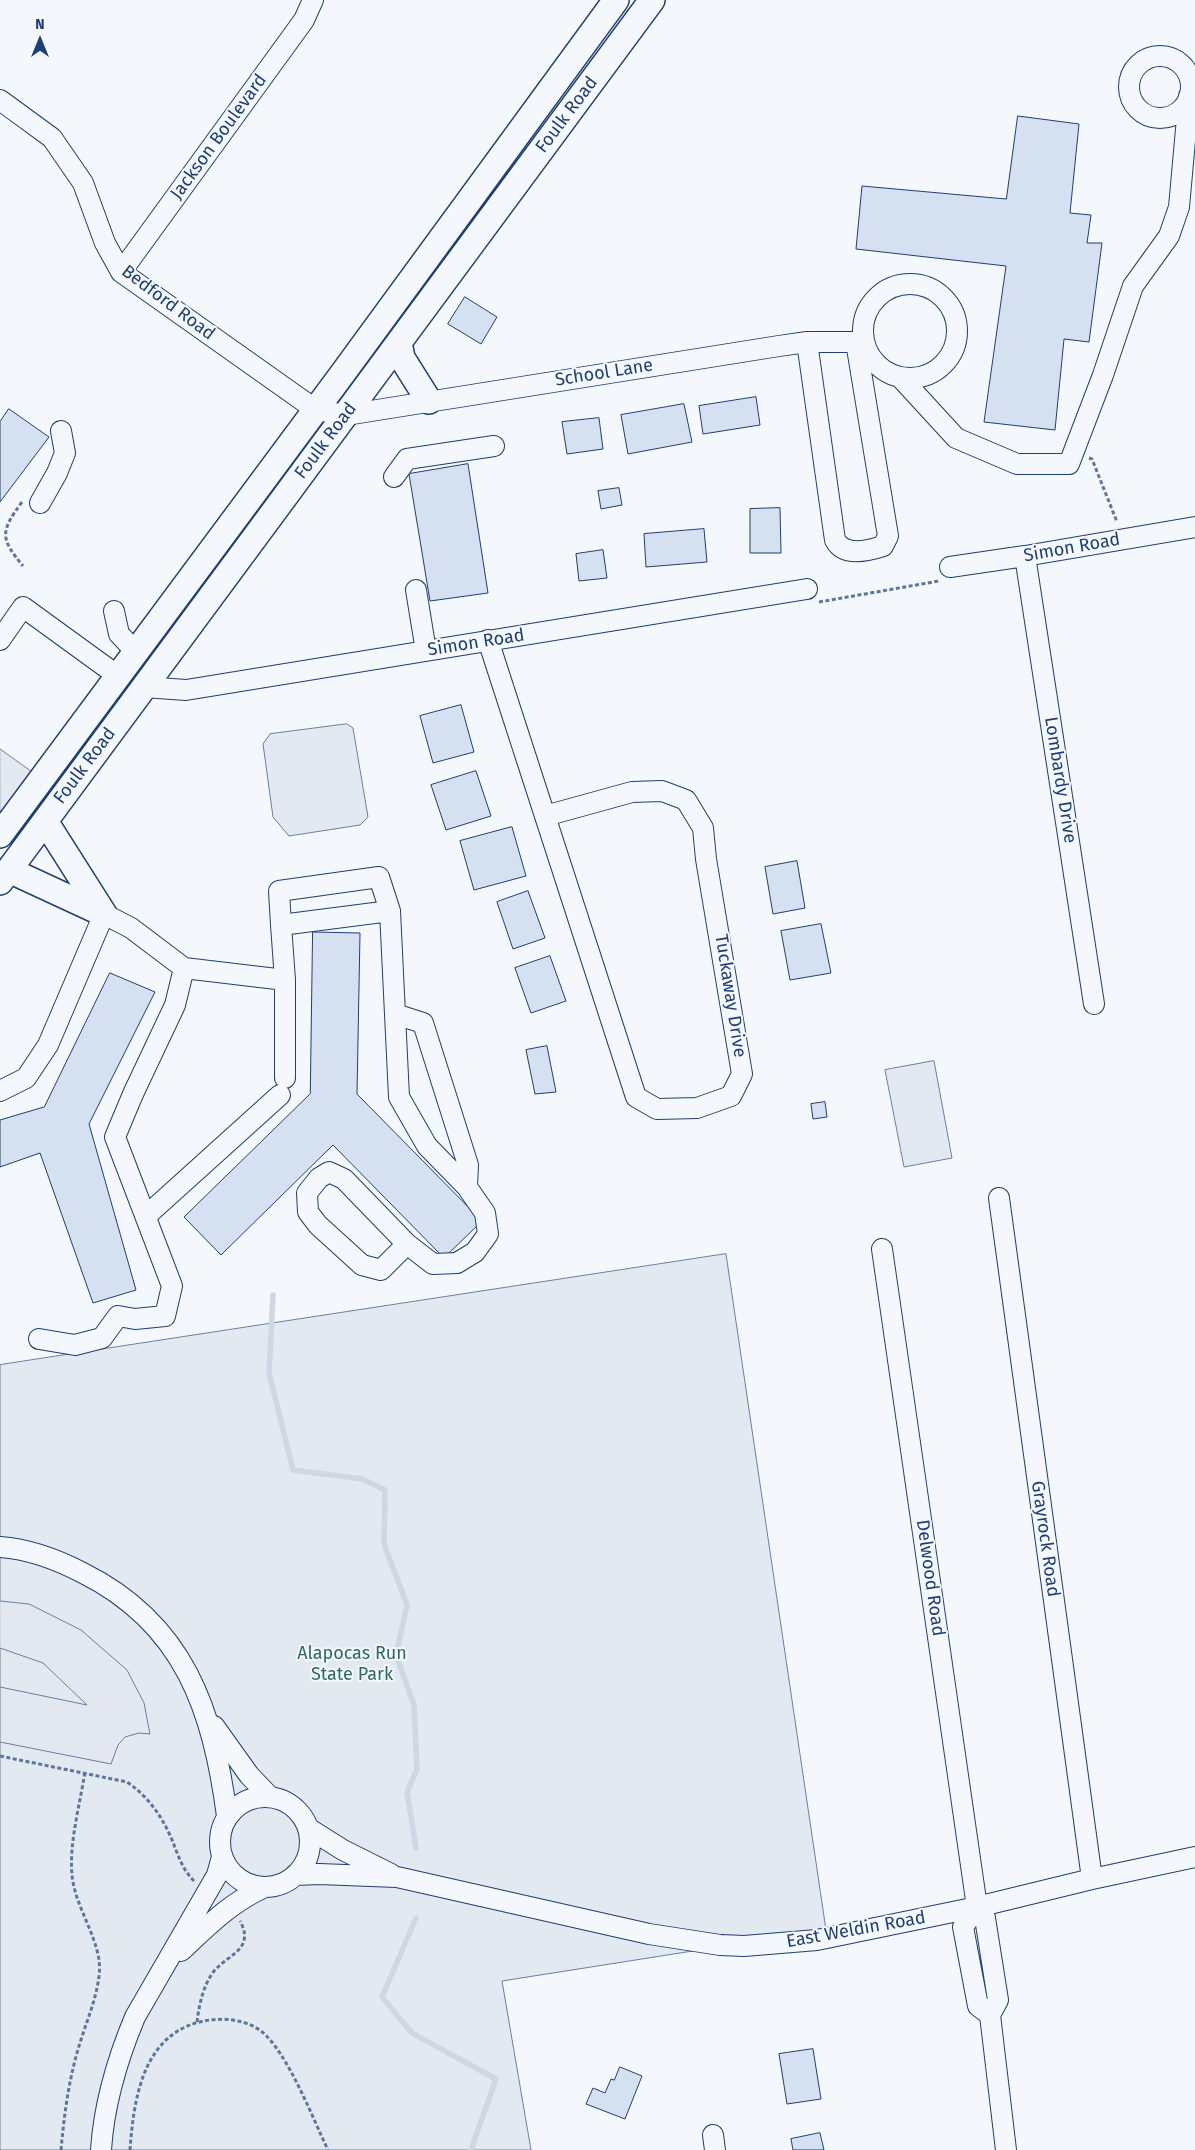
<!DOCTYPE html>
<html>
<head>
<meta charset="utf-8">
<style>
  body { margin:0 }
  #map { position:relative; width:1195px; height:2150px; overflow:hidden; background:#f4f7fb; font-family:"Fira Sans",sans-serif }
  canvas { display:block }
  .north { position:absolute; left:15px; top:15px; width:50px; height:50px; -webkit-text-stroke:4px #f4f7fb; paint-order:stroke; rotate:0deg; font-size:14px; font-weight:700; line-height:20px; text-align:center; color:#1d3f73 }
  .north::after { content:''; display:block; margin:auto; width:18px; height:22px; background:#1d3f73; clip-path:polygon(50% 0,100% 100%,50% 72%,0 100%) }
</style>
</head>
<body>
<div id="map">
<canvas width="1195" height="2150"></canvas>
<div class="north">N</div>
</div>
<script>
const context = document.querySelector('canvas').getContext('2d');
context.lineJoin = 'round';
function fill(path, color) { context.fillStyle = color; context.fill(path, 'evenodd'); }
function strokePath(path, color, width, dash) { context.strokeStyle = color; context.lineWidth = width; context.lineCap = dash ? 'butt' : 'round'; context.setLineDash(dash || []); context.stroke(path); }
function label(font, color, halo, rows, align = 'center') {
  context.font = font + ' "Fira Sans",sans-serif'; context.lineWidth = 4; context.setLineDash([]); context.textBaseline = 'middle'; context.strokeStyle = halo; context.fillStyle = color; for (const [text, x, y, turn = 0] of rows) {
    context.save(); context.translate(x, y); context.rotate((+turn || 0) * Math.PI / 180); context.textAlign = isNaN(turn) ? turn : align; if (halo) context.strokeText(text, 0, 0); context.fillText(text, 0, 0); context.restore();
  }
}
const green = new Path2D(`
  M 347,724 L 353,728 L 368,817 L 360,825 L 289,836 L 273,817 L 263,744 L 270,734 Z
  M 0,749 L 42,779 L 0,835 Z
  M 934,1061 L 952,1158 L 904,1167 L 885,1070 Z
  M 726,1254 L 826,1930 L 502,1981 L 531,2150 L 0,2150 L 0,1365 Z`);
fill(green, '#e3e9f0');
strokePath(green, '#687fa3', 1);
const parking = new Path2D(`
  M 0,1601 L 29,1604 L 81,1630 L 127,1670 L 144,1703 L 150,1734 L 139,1733 L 125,1737 L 118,1745 L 111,1764 L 0,1742 L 0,1687 L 87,1705 L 43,1663 L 0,1648 Z`);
fill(parking, '#e3e8f0');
strokePath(parking, '#687fa3', 1);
strokePath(new Path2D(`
  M 273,1295 L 269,1373 L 293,1470 L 362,1479 L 385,1490 L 384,1544 L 407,1605 L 396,1655 L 414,1705 L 417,1769 L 407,1792 L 416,1848
  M 416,1918 L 382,1997 L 412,2033 L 496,2079 L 471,2150`), '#cfd7e4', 5.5);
const building = new Path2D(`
  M 1018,116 L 1079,124 L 1070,213 L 1091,215 L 1087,243 L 1102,243 L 1089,342 L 1064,339 L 1055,430 L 984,422 L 1006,266 L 856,249 L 862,186 L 1006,199 Z
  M 465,297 L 497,317 L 481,344 L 448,324 Z
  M 756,397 L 760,425 L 703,434 L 699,406 Z
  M 684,404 L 692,442 L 628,454 L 621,415 Z
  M 9,409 L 49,437 L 0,502 L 0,422 Z
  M 599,418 L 603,449 L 567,454 L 562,422 Z
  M 468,464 L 488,593 L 430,601 L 409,474 Z
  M 619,488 L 622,505 L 601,509 L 598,491 Z
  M 780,508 L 781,553 L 750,553 L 750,509 Z
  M 704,529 L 707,562 L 646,567 L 644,534 Z
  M 603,550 L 607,578 L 579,581 L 576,554 Z
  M 461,705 L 474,752 L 433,763 L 420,716 Z
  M 476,771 L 491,816 L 446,830 L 431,785 Z
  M 512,827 L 526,876 L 474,890 L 460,841 Z
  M 797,861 L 805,908 L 773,914 L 765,867 Z
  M 528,891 L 545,938 L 513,949 L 497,902 Z
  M 821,924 L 831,973 L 790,980 L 781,931 Z
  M 313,932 L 360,933 L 357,1094 L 482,1221 L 444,1258 L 333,1145 L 221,1255 L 184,1217 L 310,1094 Z
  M 550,956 L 566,1001 L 531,1013 L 515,968 Z
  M 110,973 L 155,992 L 89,1124 L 136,1290 L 93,1303 L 40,1153 L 0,1167 L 0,1120 L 44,1107 Z
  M 547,1046 L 556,1092 L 535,1094 L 526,1050 Z
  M 825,1102 L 827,1117 L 813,1119 L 811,1104 Z
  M 813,2049 L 821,2099 L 787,2104 L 779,2054 Z
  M 620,2067 L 642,2076 L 625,2119 L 586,2104 L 593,2088 L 605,2093 L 611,2079 L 614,2080 Z
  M 820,2133 L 824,2150 L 793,2150 L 791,2139 Z`);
fill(building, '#d5e0f0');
strokePath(building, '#1d3f73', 1);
const minor = new Path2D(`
  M1129 87a31 31 0 1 1 62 0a31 31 0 1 1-62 0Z
  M 0,100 L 52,138 L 83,183 L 105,243 L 121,272 L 316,410 L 346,415 L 779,346 L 807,342 L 863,342
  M 121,272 L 304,20 L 313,0
  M863 331a47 47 0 1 1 94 0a47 47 0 1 1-94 0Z
  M 807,342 L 835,540 C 844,557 868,551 883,546 L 888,536 L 856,342
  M 900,377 L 956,438 L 1017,464 L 1069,464 L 1103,375 L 1133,286 L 1169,236 L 1179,207 L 1189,96
  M 394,477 L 407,459 L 494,446
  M 40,503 L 57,473 L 65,453 L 61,431
  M 1025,556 L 1094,1004
  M 950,567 L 1025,556 L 1195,527
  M 416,590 L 426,651
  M 114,611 L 119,634 L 136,652
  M 0,640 L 23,607 L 118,676
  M 488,640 L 636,1097 L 657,1109 L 697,1108 L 731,1096 L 742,1074 L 706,859 L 703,828 L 686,800 L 662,791 L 632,792 L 545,816
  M 144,687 L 186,690 L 807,589
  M 281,925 L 279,891 L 379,877 L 390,911
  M 184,968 L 285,980
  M 395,1014 L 423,1023 L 468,1165 L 467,1187
  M 285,1078 L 285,980 L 281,925 L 390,911 L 399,1097 L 427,1146 L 467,1187 L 485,1213 L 488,1234 L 475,1252 L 457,1263 L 433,1264 L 407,1244 L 344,1179 L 329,1172 L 319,1178 L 307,1193 L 308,1212 L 318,1225 L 362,1265 L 381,1270 L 407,1244
  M 0,1091 L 26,1078 L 48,1045 L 104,914 L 131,928 L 184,968 L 175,1005 L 133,1094 L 115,1137 L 172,1286 L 165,1316 L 135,1319 L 118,1316 L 102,1338 L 75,1345 L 39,1339
  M 999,1198 L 1092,1879
  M 146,1216 L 280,1095
  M 882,1249 L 977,1907
  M 0,1547 C 28,1549 58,1560 83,1573 C 185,1624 213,1711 227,1816
  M 214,1726 L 249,1775 L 270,1797
  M220 1842a45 45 0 1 1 90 0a45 45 0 1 1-90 0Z
  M 308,1828 L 343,1850 L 391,1874
  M 295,1875 L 319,1874 L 397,1877 L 649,1934 L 720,1945 L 744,1946 L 817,1940 L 977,1907 L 1092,1879 L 1195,1857
  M 977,1907 L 985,1918 L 998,2000 L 990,2015 L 1006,2150
  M 977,1907 L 963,1927 L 978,2006 L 990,2015
  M 181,1951 C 208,1926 231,1902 265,1887
  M 713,2135 L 715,2150
  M 101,2150 C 104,2103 117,2060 135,2017 L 217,1875 L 222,1857`);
const major = new Path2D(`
  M 399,342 L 402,358 L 429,401
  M 45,821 L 104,914
  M 0,835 L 343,373 L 616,0
  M 9,870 L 104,914
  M 0,882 L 652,0`);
strokePath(minor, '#1d3f73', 22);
strokePath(major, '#1d3f73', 28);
strokePath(new Path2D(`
  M 1089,458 L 1092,459 L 1117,522
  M 22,502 C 0,532 0,538 23,566
  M 819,602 L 939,581
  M 0,1756 L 127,1782 C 146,1795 159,1812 169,1833 C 177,1850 180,1867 194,1881
  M 197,2022 C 199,2006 202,1991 210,1977 C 222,1955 257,1952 240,1921
  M 61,2150 C 64,2117 68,2085 77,2053 C 84,2027 96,2002 99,1976 C 104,1943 74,1908 72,1874 C 69,1843 80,1804 85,1772
  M 130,2150 C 134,2095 144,2029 210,2020 C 227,2018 246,2020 261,2031 C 287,2051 313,2119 328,2150`), '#5e769c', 3, [4, 2.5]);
strokePath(minor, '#f4f7fb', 20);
strokePath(major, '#f4f7fb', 25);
label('18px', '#1d3f73', '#f4f7fb', [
  ["Foulk Road",567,115,-53],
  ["Jackson Boulevard",219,137,-54],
  ["Bedford Road",168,303,37],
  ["School Lane",604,373,-9],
  ["Foulk Road",326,441,-53],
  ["Simon Road",1072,548,-10],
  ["Simon Road",476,643,-9],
  ["Foulk Road",85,766,-53],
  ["Lombardy Drive",1060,780,81],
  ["Tuckaway Drive",730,996,81],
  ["Grayrock Road",1045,1539,82],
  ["Delwood Road",930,1578,82],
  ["East Weldin Road",856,1930,-10]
]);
label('18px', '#2c6c60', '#f4f7fb', [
  ["Alapocas Run",352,1654],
  ["State Park",352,1675]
]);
</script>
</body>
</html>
